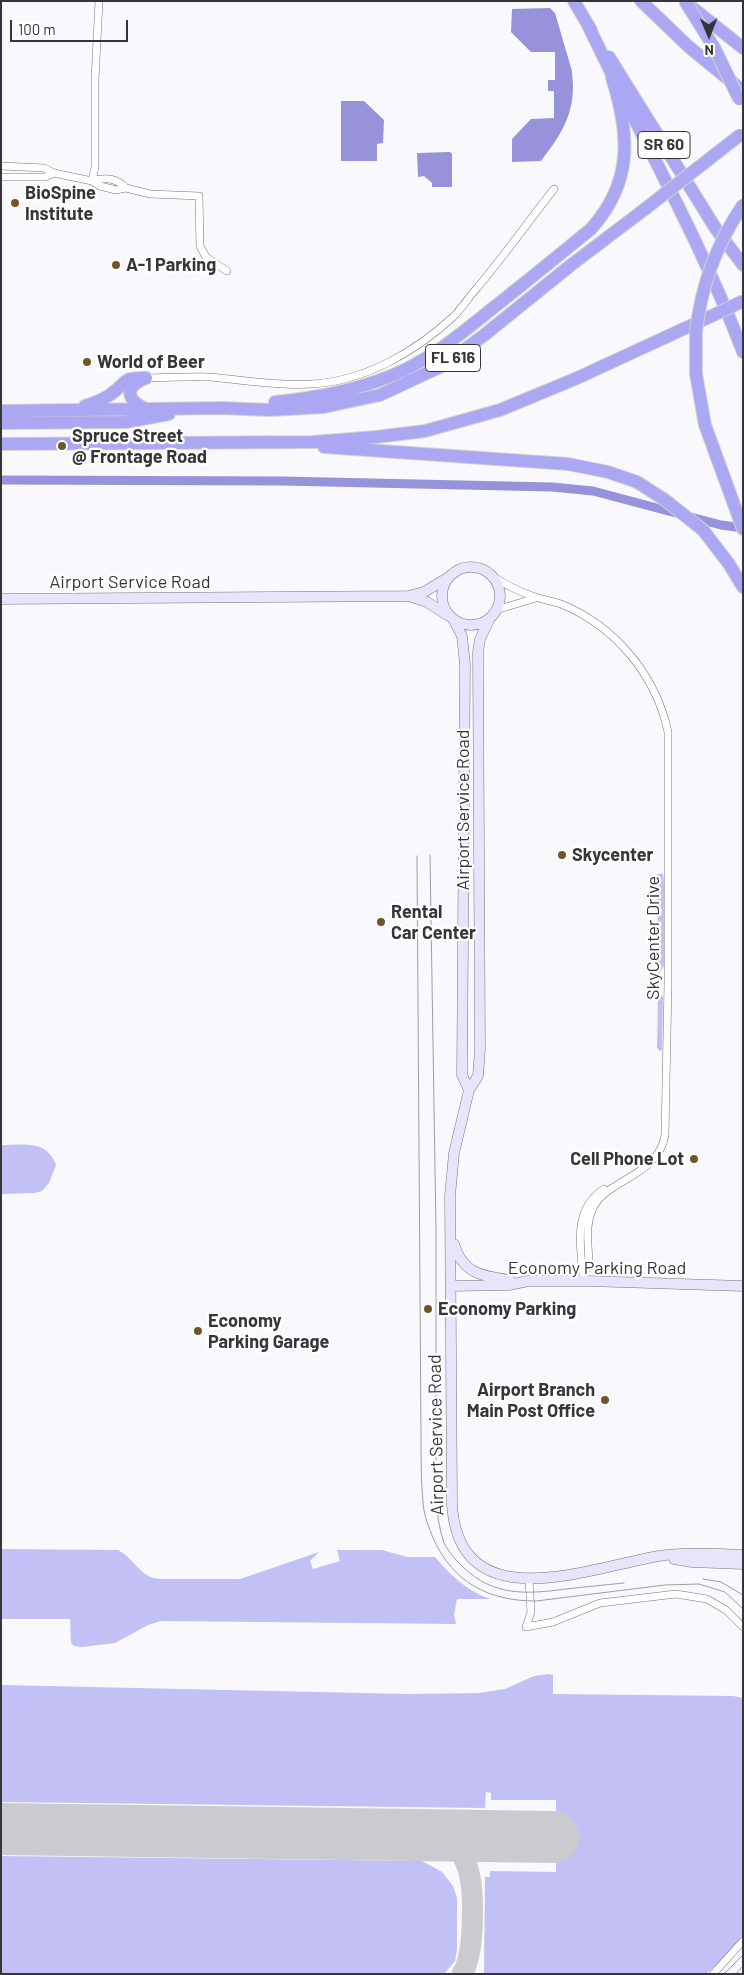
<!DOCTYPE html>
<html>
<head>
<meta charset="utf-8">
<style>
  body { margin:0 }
  #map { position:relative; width:744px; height:1975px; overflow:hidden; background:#f8f8fd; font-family:Barlow,sans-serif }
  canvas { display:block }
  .frame { position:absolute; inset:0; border:2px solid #363638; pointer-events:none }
  .north { position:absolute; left:684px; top:10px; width:50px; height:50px; -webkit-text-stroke:4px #fff; paint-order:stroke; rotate:179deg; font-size:14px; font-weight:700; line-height:20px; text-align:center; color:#363638 }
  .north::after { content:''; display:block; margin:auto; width:18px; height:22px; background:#363638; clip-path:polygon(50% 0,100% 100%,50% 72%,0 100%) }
  .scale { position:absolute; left:10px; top:20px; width:118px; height:22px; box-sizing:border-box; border:2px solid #363638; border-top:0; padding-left:6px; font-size:15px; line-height:18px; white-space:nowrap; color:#363638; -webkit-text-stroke:4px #fff; paint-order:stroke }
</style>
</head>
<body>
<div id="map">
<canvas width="744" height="1975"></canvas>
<div class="frame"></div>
<div class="north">N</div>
<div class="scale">100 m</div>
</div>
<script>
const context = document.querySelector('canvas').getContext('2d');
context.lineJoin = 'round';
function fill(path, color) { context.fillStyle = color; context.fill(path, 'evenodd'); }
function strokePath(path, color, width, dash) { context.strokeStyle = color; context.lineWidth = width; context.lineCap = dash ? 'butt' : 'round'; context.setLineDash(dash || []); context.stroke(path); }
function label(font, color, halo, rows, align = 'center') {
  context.font = font + ' Barlow,sans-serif'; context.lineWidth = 4.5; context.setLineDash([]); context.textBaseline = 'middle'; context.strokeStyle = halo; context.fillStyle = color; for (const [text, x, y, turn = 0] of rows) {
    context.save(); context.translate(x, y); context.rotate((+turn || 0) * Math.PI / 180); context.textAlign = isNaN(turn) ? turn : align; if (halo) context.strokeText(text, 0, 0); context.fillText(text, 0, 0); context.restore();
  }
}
fill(new Path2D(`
  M 657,874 L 663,874 L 664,884 L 664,966 L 658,975 Z
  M 658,991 L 663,997 L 662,1050 L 660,1051 L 657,1048 Z
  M 1,1145 C 23,1145 47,1139 56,1165 L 49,1183 L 42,1191 L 35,1193 L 1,1194 Z
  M 1,1549 L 118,1550 C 134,1558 140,1578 160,1579 L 240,1579 L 319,1552 L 310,1561 L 313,1569 L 340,1561 L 337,1550 L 382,1550 L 407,1557 L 435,1557 C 450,1575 467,1591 490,1599 L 457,1599 L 454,1615 L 456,1624 L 161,1621 L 148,1625 L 115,1643 L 82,1647 L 74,1646 L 71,1643 L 70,1619 L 1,1619 Z
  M 549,1674 L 553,1675 L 553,1694 L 733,1696 L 743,1698 L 743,1935 L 732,1950 L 706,1974 L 484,1974 L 485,1877 L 490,1877 L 490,1871 L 556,1872 L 556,1800 L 491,1800 L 491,1793 L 486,1792 L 485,1808 L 1,1802 L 1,1685 L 408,1694 L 479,1693 L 505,1689 L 534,1676 Z
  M 1,1856 L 422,1861 L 442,1872 L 453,1886 L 457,1898 L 457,1949 L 455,1961 L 444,1974 L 1,1974 Z`), '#c3c0f6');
fill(new Path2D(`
  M 550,8 L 555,13 L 572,71 C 572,77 573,81 573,86 C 573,118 559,137 541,161 L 512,162 L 512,139 L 531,119 L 554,118 L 554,91 L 548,91 L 548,80 L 555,80 L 555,52 L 531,52 L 511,32 L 512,9 Z
  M 341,101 L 364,101 L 384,120 L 383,143 L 377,144 L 377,161 L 341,161 Z
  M 450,152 L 452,154 L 452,187 L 432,187 L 432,183 L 424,176 L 418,177 L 417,153 Z`), '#9792d9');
strokePath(new Path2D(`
  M 1,480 L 282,481 L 552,487 L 593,491 L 721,525 L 743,528`), '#9792d9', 9);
strokePath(new Path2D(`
  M 440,1834 C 453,1840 462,1853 467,1866 C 475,1888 475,1954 462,1974`), '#cbcbcf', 21);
strokePath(new Path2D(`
  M 1,1829 L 553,1837`), '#cbcbcf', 52);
const street = new Path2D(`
  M 1,166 L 44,168 L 54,173 L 92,181 L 100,186 L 116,190 L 126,188 L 150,194 L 199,196 L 200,246 L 206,257 L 227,271
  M 1,177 L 45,177 L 54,173
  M 92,181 L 95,167 L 95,80 L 99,1
  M 92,181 C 107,177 116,178 126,188
  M 146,378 C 167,378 189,376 210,377 C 244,380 278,386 312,384 C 365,381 415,352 453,317 C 462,308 469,297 477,288 C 504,256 528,222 554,189
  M 494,577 C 507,586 521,592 535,597 C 544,600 553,601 561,604 C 615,626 656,675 668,732 L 668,983 L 665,1135 C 658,1179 601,1179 591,1213 C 585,1229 589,1250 589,1266 L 583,1273
  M 496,610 L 536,598
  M 583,1276 C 580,1244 573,1209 604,1189
  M 529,1580 L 531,1612 L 526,1627 L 553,1622 L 600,1603 L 676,1594 L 707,1599 L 726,1610 L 743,1627
  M 713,1974 L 743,1941`);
const secondary = new Path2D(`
  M442 596a29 29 0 1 1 58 0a29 29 0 1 1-58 0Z
  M 412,597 L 427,602 L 447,615
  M 1,599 L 408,596 L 424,592 L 449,577
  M 453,619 L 462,636 L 465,664 L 462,1075 L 469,1090
  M 489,620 L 480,639 L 478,652 L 480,1049 L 478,1076 L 469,1090 L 454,1153 L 450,1196 L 452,1504 C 459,1621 588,1568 659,1556 C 687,1552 715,1554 743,1555
  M 454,1244 C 463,1274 482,1276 510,1280
  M 451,1286 L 509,1285 L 528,1281 L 588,1281 L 743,1286
  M 674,1559 L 692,1562 L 743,1564`);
const highway = new Path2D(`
  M 574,1 L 591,30
  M 641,1 L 689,47 L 743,91
  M 690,6 L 743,48
  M 587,23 C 639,133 700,239 743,352
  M 609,57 L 716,229 L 743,265
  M 696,332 L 696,374 L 705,425 L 743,529
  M 146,378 C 124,387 126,400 146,409
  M 275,402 C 316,398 355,391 393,375 C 430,360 462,333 493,308 C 526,282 559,255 591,229 C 633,182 630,135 612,78
  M 85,406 C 94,403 103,400 111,394 C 128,382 122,377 146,378
  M 1,411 L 221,408 L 270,410 L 324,407 L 380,395 L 442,366 L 483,336 L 571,265 L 645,209
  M 1,423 L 126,422 L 169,414
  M 1,444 L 313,442 L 376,437 L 425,431 L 500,410 L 575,379 L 718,313
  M 324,447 L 568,464 L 608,472 L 637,482 L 665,500 L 703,530 L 729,564 L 743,587`);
strokePath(street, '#757579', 8);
strokePath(secondary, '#757579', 11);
strokePath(highway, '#d3d3d3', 14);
strokePath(street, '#fff', 7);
strokePath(secondary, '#e6e5fb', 10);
strokePath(highway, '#aca7f2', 12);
strokePath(new Path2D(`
  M 430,855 L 436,1231 L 436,1506 C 438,1518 440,1531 444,1543 C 448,1551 456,1561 463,1567 C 494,1597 527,1594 566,1589 C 585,1587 604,1585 624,1583
  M 417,856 L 421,1437 C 421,1459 421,1481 423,1503 C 424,1516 429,1528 434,1540 C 454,1583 489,1601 536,1601 L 665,1585 L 699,1584 L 725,1592 L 743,1609
  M 703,1579 L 721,1582 L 743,1595
  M 724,1974 L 743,1955
  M 736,1974 L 743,1966`), '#9e9ea1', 1);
const highwayBridge = new Path2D(`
  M 685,1 L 715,49 L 739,99
  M 645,209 L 740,135
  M 718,313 L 743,301
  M 696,332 C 701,287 717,243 743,205`);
strokePath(highwayBridge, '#d3d3d3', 14, []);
strokePath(highwayBridge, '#aca7f2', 12);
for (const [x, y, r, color] of [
  [15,203,5,"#715528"],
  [116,265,5,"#715528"],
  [87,362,5,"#715528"],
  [62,446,5,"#715528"],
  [562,855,5,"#715528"],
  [381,922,5,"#715528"],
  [694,1159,5,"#715528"],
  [428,1309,5,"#715528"],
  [198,1331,5,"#715528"],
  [605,1400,5,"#715528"]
]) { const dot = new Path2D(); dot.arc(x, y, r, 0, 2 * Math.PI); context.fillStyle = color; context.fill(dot); strokePath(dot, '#fff', 2); }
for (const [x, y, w] of [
  [664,145,52],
  [453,358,55]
]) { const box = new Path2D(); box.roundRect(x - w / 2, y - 13.5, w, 27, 4); context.fillStyle = '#fff'; context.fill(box); strokePath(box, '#363638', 1); }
label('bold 16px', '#363638', null, [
  ["SR 60",664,145],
  ["FL 616",453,358]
]);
label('bold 18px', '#363638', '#fff', [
  ["BioSpine",25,193],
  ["Institute",25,214],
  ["A-1 Parking",126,265],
  ["World of Beer",97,362],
  ["Spruce Street",72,436],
  ["@ Frontage Road",72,457],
  ["Skycenter",572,855],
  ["Rental",391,912],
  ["Car Center",391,933],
  ["Cell Phone Lot",684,1159,"right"],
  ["Economy Parking",438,1309],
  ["Economy",208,1321],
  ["Parking Garage",208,1342],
  ["Airport Branch",595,1390,"right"],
  ["Main Post Office",595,1411,"right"]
], 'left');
label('18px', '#363638', '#fff', [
  ["Airport Service Road",130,582],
  ["Airport Service Road",463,810,-90],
  ["SkyCenter Drive",653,938,-90],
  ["Economy Parking Road",597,1268],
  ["Airport Service Road",436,1435,-91]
]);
</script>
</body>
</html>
